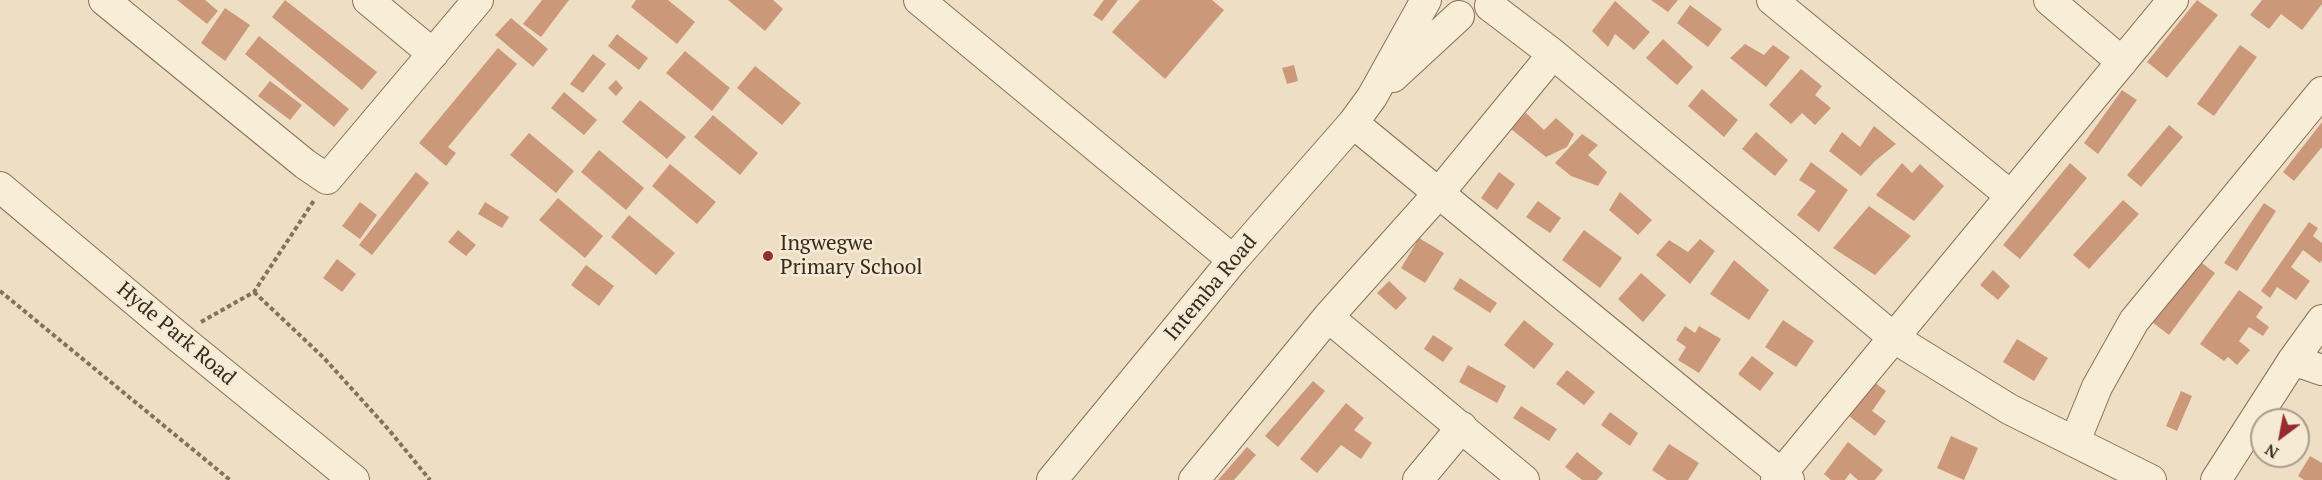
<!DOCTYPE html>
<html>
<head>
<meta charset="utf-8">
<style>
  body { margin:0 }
  #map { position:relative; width:2322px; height:480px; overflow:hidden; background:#eedfc4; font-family:"PT Serif",serif }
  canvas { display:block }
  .north { position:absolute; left:2250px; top:408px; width:60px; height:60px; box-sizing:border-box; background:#f5ead3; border:2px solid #a99d8b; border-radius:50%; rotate:212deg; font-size:16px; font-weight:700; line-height:24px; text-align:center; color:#382a1e }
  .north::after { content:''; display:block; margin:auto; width:21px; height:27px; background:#972b30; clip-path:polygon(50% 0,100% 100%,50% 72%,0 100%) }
</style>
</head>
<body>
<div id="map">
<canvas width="2322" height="480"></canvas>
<div class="north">N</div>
</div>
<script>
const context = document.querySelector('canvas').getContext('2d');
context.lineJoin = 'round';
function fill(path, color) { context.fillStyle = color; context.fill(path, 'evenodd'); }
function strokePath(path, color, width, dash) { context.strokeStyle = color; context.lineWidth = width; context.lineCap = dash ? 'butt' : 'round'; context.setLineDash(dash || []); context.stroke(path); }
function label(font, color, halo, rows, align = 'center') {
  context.font = font + ' "PT Serif",serif'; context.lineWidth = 5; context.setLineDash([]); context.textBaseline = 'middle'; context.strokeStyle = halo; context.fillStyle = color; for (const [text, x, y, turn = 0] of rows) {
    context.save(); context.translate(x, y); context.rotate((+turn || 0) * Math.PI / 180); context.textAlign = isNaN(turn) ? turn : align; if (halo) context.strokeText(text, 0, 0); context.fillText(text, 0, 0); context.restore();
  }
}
fill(new Path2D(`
  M 177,0 L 205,0 L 218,11 L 207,24 Z
  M 285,0 L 377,72 L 362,90 L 272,17 Z
  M 542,0 L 569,0 L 541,37 L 523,24 Z
  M 636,0 L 668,0 L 695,22 L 677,44 L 631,7 Z
  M 728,0 L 773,0 L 783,9 L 765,31 Z
  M 1104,0 L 1118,0 L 1102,21 L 1093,15 Z
  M 1140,0 L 1212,0 L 1224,10 L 1165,79 L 1112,32 Z
  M 1651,0 L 1678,0 L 1668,12 Z
  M 2197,0 L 2218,15 L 2167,78 L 2147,62 Z
  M 2262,0 L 2322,0 L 2322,4 L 2302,30 L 2281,14 L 2269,29 L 2250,15 Z
  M 1615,1 L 1650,32 L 1634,50 L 1615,34 L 1608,47 L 1592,31 Z
  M 1690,5 L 1722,29 L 1708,47 L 1677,23 Z
  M 225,8 L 250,25 L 225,61 L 201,43 Z
  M 511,18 L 548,49 L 533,67 L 495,35 Z
  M 617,34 L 648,58 L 639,70 L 608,46 Z
  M 259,36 L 349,109 L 334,127 L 245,54 Z
  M 1663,39 L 1693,67 L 1677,85 L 1646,58 Z
  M 1745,44 L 1764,55 L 1773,45 L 1790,57 L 1766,87 L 1730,58 Z
  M 2240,45 L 2257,57 L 2214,116 L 2197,104 Z
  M 498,48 L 517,64 L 448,147 L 456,153 L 446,166 L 419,143 Z
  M 685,51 L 730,88 L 712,111 L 666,73 Z
  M 593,54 L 606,64 L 583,93 L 570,84 Z
  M 1294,65 L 1298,81 L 1287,84 L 1282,68 Z
  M 755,66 L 801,103 L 782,125 L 737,88 Z
  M 1801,69 L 1822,86 L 1815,95 L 1831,108 L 1815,125 L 1802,113 L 1791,124 L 1769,105 Z
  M 616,80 L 623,88 L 616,96 L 608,88 Z
  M 270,81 L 302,105 L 290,120 L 258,96 Z
  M 1702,89 L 1738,120 L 1724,137 L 1688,106 Z
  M 2122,90 L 2137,100 L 2098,154 L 2084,143 Z
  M 564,92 L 597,120 L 584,135 L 551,108 Z
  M 640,100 L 686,137 L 667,159 L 622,122 Z
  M 1526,113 L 1544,130 L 1556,118 L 1574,134 L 1567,147 L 1546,157 L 1511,129 Z
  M 713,115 L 758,153 L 740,175 L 694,137 Z
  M 2322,122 L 2322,147 L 2294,181 L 2283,172 Z
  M 2169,125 L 2183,137 L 2141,187 L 2127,175 Z
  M 1874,126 L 1896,144 L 1875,161 L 1861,176 L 1829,151 L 1842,132 L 1860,147 Z
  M 1756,132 L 1788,160 L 1775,176 L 1742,149 Z
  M 529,133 L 574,171 L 556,193 L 510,155 Z
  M 1582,134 L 1598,145 L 1588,155 L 1607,172 L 1598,186 L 1571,176 L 1555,163 Z
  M 599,150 L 644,188 L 626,210 L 581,172 Z
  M 1811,162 L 1848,190 L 1819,232 L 1797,215 L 1816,191 L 1799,180 Z
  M 1902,163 L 1912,173 L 1920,164 L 1944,186 L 1914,221 L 1876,195 Z
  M 2070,163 L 2087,178 L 2020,259 L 2003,245 Z
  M 670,164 L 716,202 L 697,224 L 652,186 Z
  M 416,172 L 429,183 L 372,255 L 359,245 Z
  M 1499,172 L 1515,184 L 1497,210 L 1481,198 Z
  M 1620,192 L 1652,220 L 1638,235 L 1609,210 Z
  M 558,198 L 603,236 L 585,258 L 539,220 Z
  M 2123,200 L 2139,214 L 2089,269 L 2073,255 Z
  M 1538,201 L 1561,218 L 1550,233 L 1526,217 Z
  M 360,202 L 377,215 L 360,239 L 342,226 Z
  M 485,202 L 509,217 L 502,228 L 478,214 Z
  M 2264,203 L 2276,211 L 2237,271 L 2224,263 Z
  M 1869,206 L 1911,236 L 1875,275 L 1833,248 Z
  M 629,215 L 675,253 L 656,275 L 611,237 Z
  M 2309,222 L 2318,228 L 2313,236 L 2322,243 L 2322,260 L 2320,263 L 2303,250 L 2291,267 L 2310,281 L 2296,300 L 2277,287 L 2270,298 L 2261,291 Z
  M 458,230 L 476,245 L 466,256 L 448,242 Z
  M 1584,230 L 1622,258 L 1600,288 L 1562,260 Z
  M 1419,238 L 1444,253 L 1425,283 L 1401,268 Z
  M 1700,239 L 1715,251 L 1690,284 L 1656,255 L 1669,240 L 1688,252 Z
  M 337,259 L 356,274 L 342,292 L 323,278 Z
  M 1734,260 L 1769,290 L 1749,320 L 1710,294 Z
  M 2198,260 L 2215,273 L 2169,335 L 2152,322 Z
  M 586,265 L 614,286 L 599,306 L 571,285 Z
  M 1993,270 L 2010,286 L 1998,300 L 1980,285 Z
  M 1641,273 L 1666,295 L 1643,322 L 1618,299 Z
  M 1460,278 L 1497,303 L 1490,313 L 1453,289 Z
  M 1389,281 L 1407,298 L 1396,310 L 1377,293 Z
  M 2239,290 L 2263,307 L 2256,317 L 2269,327 L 2263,336 L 2249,327 L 2239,341 L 2250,350 L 2237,365 L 2228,357 L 2224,361 L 2200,344 Z
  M 1524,320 L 1554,344 L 1534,369 L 1504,345 Z
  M 1783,320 L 1814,341 L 1796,367 L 1765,347 Z
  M 1685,326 L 1695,333 L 1699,326 L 1721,339 L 1699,373 L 1678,360 L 1686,347 L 1676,340 Z
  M 1433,335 L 1453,348 L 1443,362 L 1424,349 Z
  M 2017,339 L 2048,358 L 2034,381 L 2003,362 Z
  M 1752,356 L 1774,373 L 1760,391 L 1738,374 Z
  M 1468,365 L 1506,386 L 1497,403 L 1459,382 Z
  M 1567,370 L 1595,392 L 1584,405 L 1556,384 Z
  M 1870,379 L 1886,391 L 1872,411 L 1886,421 L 1875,436 L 1845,413 Z
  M 1313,381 L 1325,391 L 1278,447 L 1265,436 Z
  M 2181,391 L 2192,396 L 2177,431 L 2166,426 Z
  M 1346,403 L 1364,418 L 1354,430 L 1372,443 L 1361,459 L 1341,445 L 1317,473 L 1300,459 Z
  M 1521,406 L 1557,429 L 1549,441 L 1513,418 Z
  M 1610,412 L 1638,433 L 1630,446 L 1601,425 Z
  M 1951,436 L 1978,448 L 1964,480 L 1937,468 Z
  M 1848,442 L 1883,470 L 1875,480 L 1858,480 L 1850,473 L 1845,480 L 1831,480 L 1824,474 Z
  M 1669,444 L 1699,463 L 1688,480 L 1667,480 L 1652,470 Z
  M 1247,447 L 1256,455 L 1234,480 L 1218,480 Z
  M 1577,452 L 1603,473 L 1597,480 L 1582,480 L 1565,467 Z
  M 2310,456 L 2322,463 L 2322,480 L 2304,480 L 2298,476 Z`), '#cc987a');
const minor = new Path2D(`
  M 104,0 L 305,164 L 327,179 L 478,0
  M 368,0 L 433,54
  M 919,0 L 1233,260
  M 1772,0 L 2011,196
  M 2049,0 L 2122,62
  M 1490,6 L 1553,54 L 1894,338 L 2009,409 L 2151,480
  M 1393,77 L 1459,16
  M 1353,123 L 1789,480
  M 0,187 L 176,335 L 354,480
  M 1328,317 L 1524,480
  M 2293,360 L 2322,370
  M 2075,441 L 2097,387 L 2134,321 L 2322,92
  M 1052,480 L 1233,260 L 1353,123 L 1372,97 L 1426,0
  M 1194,480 L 1328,317 L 1438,194 L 1553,54
  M 1418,480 L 1462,427
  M 1776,480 L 2173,0
  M 2216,480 L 2293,360 L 2322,320`);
strokePath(minor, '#88715a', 32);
strokePath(new Path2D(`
  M 0,291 L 230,480
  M 254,292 L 324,358 L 389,430 L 430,480
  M 201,322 L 254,292 L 315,199`), '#88715a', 4, [4.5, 3]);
strokePath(minor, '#f8edd7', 30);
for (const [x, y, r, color] of [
  [768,256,6,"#972b30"]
]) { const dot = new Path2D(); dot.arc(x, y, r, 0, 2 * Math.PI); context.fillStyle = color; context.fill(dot); strokePath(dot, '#f5ead3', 2); }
label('21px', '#382a1e', '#f5ead3', [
  ["Ingwegwe",780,244],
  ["Primary School",780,268]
], 'left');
label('21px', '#382a1e', '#f5ead3', [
  ["Intemba Road",1211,288,-50],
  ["Hyde Park Road",176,334,40]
]);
</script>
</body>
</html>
